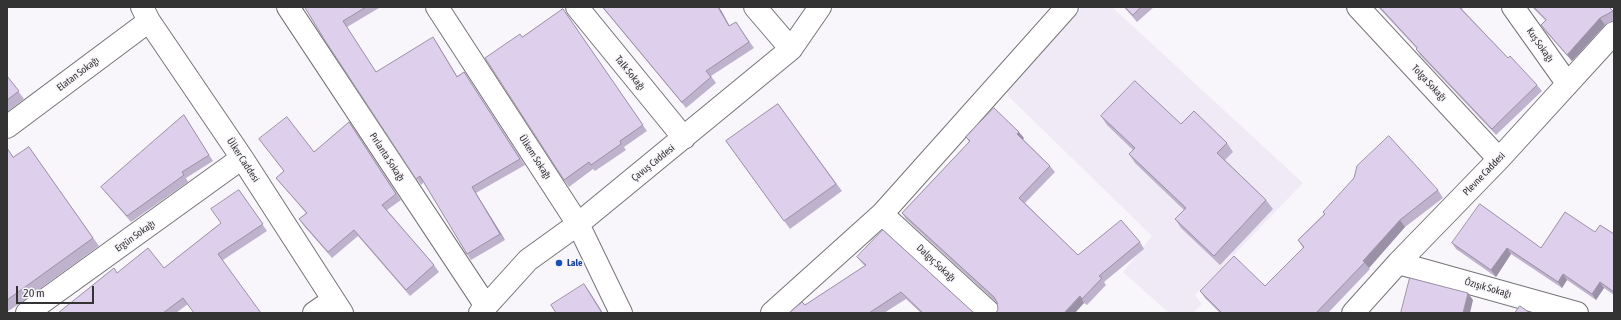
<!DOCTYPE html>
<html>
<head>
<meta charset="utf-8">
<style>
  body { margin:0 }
  #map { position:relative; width:1621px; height:320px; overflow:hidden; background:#f9f6fb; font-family:"Asap Condensed",sans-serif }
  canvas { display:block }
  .frame { position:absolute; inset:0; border:8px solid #343334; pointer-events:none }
  .scale { position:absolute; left:16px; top:286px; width:78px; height:18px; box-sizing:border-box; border:2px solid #343334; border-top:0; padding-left:5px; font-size:12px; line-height:14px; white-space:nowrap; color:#343334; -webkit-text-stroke:3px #f9f6fb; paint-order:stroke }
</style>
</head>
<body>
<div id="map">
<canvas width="1621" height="320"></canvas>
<div class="frame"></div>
<div class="scale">20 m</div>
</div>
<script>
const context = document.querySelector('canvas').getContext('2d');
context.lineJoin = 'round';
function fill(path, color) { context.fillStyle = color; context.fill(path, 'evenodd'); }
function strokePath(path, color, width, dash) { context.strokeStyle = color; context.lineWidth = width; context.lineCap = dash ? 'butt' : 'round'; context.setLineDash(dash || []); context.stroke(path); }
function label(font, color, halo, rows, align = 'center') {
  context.font = font + ' "Asap Condensed",sans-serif'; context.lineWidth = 3; context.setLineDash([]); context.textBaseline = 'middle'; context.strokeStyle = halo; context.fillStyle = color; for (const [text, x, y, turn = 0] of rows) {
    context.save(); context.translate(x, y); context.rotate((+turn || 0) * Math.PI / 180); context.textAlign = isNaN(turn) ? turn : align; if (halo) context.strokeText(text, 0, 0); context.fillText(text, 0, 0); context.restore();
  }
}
fill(new Path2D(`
  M 1082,7 L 1112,7 L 1303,183 L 1195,295 L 1202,304 L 1193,313 L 1169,313 L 1123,272 L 1152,236 L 1009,97 L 1006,87 L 1009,80 Z`), '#efeaf5');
const street = new Path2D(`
  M 142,7 L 149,21 L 242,158 L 342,313
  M 288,7 L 486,306
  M 437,7 L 578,224 L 621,313
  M 577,7 L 684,138
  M 755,7 L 791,49
  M 1358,7 L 1499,159
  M 1513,7 L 1567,83
  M 7,127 L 149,21
  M 882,214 L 990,313
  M 1398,263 L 1577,313
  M 27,313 L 242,158
  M 314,313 L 333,300
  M 480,313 L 528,260 L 578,224 L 791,49 L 820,7
  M 772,313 L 882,214 L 1067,7
  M 1353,313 L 1398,263 L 1499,159 L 1614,33`);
strokePath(street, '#767478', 24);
strokePath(street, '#fff', 22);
fill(new Path2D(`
  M 305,7 L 379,7 L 379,8 L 347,27 L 376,72 L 437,43 L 457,76 L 464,72 L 525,165 L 476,193 L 505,240 L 471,260 L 467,254 L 424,182 L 421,185 L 324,39 Z
  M 602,7 L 719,7 L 729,26 L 736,22 L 754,48 L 711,76 L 716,83 L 686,108 Z
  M 1124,7 L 1154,7 L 1137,22 Z
  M 1378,7 L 1464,7 L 1462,9 L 1508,58 L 1537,85 L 1542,91 L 1496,135 L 1420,55 L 1416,49 L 1417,49 Z
  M 1532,7 L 1609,7 L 1614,12 L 1614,20 L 1605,25 L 1572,61 L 1545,31 L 1541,25 L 1546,21 Z
  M 563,9 L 647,131 L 624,147 L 626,150 L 595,171 L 593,169 L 569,187 L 564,180 L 522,37 Z
  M 7,76 L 24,99 L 7,112 Z
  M 778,104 L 842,191 L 790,229 L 726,141 Z
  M 184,115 L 213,161 L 186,178 L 188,182 L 131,222 L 106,193 L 101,187 Z
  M 1101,116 L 1181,124 L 1227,143 L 1233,152 L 1225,160 L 1266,200 L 1273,209 L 1220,265 L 1181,228 L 1175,219 L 1184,210 L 1135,163 L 1129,154 L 1133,150 L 1107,125 Z
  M 349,122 L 401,200 L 387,210 L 434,265 L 439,272 L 410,296 L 358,236 L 332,258 L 304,226 L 299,219 L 306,213 L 281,184 L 276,178 L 284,171 L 259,139 L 314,152 Z
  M 966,137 L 1024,138 L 1023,139 L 1050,166 L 1055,172 L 1025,203 L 1078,255 L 1140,242 L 1144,249 L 1104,282 L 1106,285 L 1087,305 L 1084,303 L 998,309 L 997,303 L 906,219 L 902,213 L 969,142 Z
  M 29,147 L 99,246 L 19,304 L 7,312 L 7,148 L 13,157 Z
  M 239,190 L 267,231 L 223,260 L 188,304 L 176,313 L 58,313 L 117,273 L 164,268 L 221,223 Z
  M 1438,190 L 1443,198 L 1405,227 L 1369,268 L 1370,269 L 1328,313 L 1220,313 L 1205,298 L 1200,291 L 1265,286 L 1303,248 L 1298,240 L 1324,214 L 1323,212 Z
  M 1595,232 L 1614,234 L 1614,295 L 1604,288 L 1596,300 L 1567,280 L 1562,288 L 1511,254 L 1496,277 L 1456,249 L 1452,243 L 1541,248 Z
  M 857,257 L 974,313 L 921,313 L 906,299 L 884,313 L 789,313 L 805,305 L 865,266 L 862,263 Z`), '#bfb2cc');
fill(new Path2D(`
  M 718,7 L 721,10 L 733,32 L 729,26 Z
  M 1600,18 L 1605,25 L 1572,61 L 1567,55 Z
  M 433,37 L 437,43 L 461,83 L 457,77 Z
  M 1019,132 L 1024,138 L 1022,140 L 1017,134 Z
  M 472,187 L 476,193 L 505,240 L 500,234 Z
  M 1400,220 L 1405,227 L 1369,268 L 1363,261 Z
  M 1507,248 L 1511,254 L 1496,277 L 1491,270 Z
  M 1563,274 L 1567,280 L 1562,288 L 1558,282 Z
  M 1600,282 L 1604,288 L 1596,300 L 1592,294 Z
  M 584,284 L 589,291 L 603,313 L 602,313 Z
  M 1468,293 L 1473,300 L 1470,313 L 1463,313 Z
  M 1080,296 L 1084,303 L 1075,313 L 1064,313 Z`), '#9b91a6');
const building = new Path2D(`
  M 305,7 L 366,7 L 343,21 L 376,72 L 433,37 L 457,77 L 464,72 L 520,159 L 472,187 L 500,234 L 467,254 L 420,176 L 416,179 L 324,39 Z
  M 603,7 L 718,7 L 729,26 L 736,22 L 749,42 L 706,71 L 711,77 L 682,102 Z
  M 1125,7 L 1141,7 L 1133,15 Z
  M 1380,7 L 1459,7 L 1508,58 L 1510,56 L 1537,85 L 1492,129 L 1416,49 L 1417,48 Z
  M 1534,7 L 1609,7 L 1613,11 L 1600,18 L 1567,55 L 1541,25 L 1546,20 Z
  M 563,9 L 643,125 L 620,141 L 621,144 L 591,165 L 589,162 L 564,180 L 485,58 L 520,34 L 522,37 Z
  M 7,76 L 19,91 L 7,100 Z
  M 1135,81 L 1181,124 L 1194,111 L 1227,143 L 1217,153 L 1266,200 L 1214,256 L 1175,219 L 1186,208 L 1129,154 L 1135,148 L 1101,116 Z
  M 778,104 L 836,184 L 784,221 L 726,141 Z
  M 994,108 L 1019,132 L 1017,134 L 1050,166 L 1019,198 L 1078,255 L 1121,220 L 1140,242 L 1099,276 L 1102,278 L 1082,299 L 1080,296 L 1064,313 L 996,313 L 998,309 L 997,302 L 994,297 L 902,213 L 970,141 L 966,137 Z
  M 184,115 L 209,155 L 182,172 L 184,175 L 127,216 L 101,187 Z
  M 287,117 L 314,152 L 349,122 L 396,194 L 382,205 L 434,265 L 406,290 L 354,230 L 328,252 L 299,219 L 307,213 L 276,178 L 284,171 L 259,139 Z
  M 1389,136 L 1438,190 L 1400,220 L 1363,261 L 1365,262 L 1316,313 L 1222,313 L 1200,291 L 1234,256 L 1265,286 L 1304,247 L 1298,240 L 1325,214 L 1323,212 L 1354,178 L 1357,166 Z
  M 29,147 L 93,238 L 7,300 L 7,148 L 13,157 Z
  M 239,190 L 263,224 L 218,254 L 261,313 L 194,313 L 183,298 L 163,313 L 58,313 L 114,268 L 117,273 L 148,248 L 164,268 L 221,223 L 211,209 Z
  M 1480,204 L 1541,248 L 1565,212 L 1595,232 L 1600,225 L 1614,234 L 1614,292 L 1600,282 L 1592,294 L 1563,274 L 1558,282 L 1507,248 L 1491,270 L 1452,243 Z
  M 883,230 L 974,313 L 923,313 L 901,292 L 869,313 L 789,313 L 802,302 L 805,305 L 866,265 L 857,257 Z
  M 1410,278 L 1468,293 L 1463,313 L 1401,313 Z
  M 584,284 L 602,313 L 556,313 L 551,305 Z
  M 1520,306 L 1530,313 L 1515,313 Z`);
fill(building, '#decfed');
strokePath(building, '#9b91a6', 1);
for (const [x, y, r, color] of [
  [559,263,4,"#1a4fb4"]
]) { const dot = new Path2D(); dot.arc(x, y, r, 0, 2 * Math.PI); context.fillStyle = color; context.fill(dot); strokePath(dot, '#f9f6fb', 1.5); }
label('10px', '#343334', '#f9f6fb', [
  ["Kuş Sokağı",1540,45,55],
  ["Talk Sokağı",630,73,51],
  ["Elatan Sokağı",78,74,-37],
  ["Tolga Sokağı",1429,83,47],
  ["Pırlanta Sokağı",387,157,57],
  ["Ülkem Sokağı",535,157,57],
  ["Ülker Caddesi",243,160,57],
  ["Çavuş Caddesi",653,163,-39],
  ["Plevne Caddesi",1484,174,-46],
  ["Ergün Sokağı",135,236,-36],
  ["Dalgıç Sokağı",936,263,43],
  ["Özışık Sokağı",1488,288,16]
]);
label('bold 10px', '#164399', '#f9f6fb', [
  ["Lale",567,263]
], 'left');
</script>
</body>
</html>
